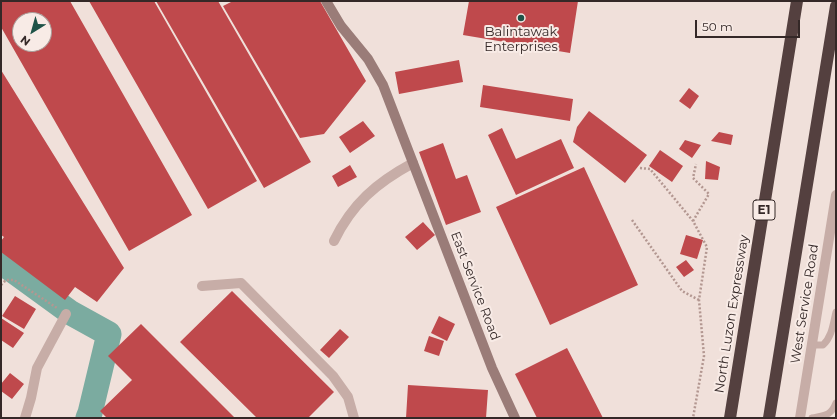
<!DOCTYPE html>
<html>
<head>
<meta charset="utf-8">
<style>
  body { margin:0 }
  #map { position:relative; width:837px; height:419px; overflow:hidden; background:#f0e0da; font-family:Montserrat,sans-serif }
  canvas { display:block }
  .frame { position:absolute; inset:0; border:2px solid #342827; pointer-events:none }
  .north { position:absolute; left:12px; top:12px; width:40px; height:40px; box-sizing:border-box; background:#f8ebe6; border:1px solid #aa9d9a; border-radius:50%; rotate:217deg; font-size:11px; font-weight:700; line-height:16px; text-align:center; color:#342827 }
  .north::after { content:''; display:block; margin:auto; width:14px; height:18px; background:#1f5348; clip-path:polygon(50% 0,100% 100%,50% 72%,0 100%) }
  .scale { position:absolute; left:695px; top:20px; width:105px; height:18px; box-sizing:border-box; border:2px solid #342827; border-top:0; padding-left:5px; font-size:12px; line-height:14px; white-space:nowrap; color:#342827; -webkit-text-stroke:3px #f8ebe6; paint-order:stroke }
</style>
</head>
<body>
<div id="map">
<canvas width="837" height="419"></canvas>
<div class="frame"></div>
<div class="north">N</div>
<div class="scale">50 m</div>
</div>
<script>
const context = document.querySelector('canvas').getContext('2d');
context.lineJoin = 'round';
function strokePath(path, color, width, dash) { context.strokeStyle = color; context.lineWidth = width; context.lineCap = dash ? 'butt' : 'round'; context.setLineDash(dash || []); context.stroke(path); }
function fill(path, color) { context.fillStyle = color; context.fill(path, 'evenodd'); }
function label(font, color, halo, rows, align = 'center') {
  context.font = font + ' Montserrat,sans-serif'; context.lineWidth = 4; context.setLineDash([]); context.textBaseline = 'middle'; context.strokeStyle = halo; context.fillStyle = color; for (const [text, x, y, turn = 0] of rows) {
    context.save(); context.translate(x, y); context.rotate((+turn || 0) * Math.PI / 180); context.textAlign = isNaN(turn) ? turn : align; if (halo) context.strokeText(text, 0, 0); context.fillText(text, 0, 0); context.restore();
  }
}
strokePath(new Path2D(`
  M 1,262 L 71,313 L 109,334 L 90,413 L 88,418`), '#7baba0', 25);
fill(new Path2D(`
  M 1,1 L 70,1 L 192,215 L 129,251 L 1,27 ZM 20,20 L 44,20 L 44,44 L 20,44 Z
  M 89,1 L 154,1 L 257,181 L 208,209 Z
  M 156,1 L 218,1 L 311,162 L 264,188 Z
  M 233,1 L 320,1 L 366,81 L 324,134 L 300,138 L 223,6 Z
  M 469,1 L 578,1 L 570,53 L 463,35 Z
  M 459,60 L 463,82 L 399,94 L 395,72 Z
  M 1,70 L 124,268 L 97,302 L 75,287 L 65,300 L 1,252 L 1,241 L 4,237 L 1,235 Z
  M 483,85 L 573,99 L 570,121 L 480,107 Z
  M 689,88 L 699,96 L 690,109 L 679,101 Z
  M 589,111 L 647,155 L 625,183 L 573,142 L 577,127 Z
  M 363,121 L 375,136 L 350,153 L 339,137 Z
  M 502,128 L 516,159 L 561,139 L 574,168 L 516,195 L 488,135 Z
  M 719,132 L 733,135 L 731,145 L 711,141 Z
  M 685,140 L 701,145 L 692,158 L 679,149 Z
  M 443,143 L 456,179 L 467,175 L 481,212 L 446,225 L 419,152 Z
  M 660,150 L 683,166 L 672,182 L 649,166 Z
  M 706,161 L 720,167 L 718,180 L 705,179 Z
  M 350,165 L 357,177 L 338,187 L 332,176 Z
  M 584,167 L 638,285 L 550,325 L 496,207 Z
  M 423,222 L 435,235 L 417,250 L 405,237 Z
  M 686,235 L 703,240 L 697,259 L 680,254 Z
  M 686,260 L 694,270 L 684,277 L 676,267 Z
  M 232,291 L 334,392 L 309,417 L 311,418 L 257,418 L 180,342 Z
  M 15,296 L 36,309 L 24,329 L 2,316 Z
  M 439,316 L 455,324 L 447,341 L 431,333 Z
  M 1,318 L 24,333 L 13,348 L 1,340 Z
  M 141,324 L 235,418 L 107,418 L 100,411 L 132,380 L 108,356 Z
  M 340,329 L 349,337 L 329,358 L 320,350 Z
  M 429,336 L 444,341 L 439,356 L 424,351 Z
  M 567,348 L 603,418 L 537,418 L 515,374 Z
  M 10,373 L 24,384 L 12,399 L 1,391 L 1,384 Z
  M 408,385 L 488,390 L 486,418 L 406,418 Z`), '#bf494c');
strokePath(new Path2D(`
  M 640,168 L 650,169 L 693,221 L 707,247 L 699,300 L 704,356 L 693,418
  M 632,220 L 682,291 L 699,300
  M 693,221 L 709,194 L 693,178 L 696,164
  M 1,285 L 6,280 L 14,280 L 57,308`), '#b39791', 2.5, [2, 2]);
strokePath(new Path2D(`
  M 812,345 L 823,345 C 832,337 833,324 836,312
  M 812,418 C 825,415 831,416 836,403`), '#c7ada7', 7);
strokePath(new Path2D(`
  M 334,241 C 352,204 376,183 413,163
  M 202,286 L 241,283 L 333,376 L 348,397 L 354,418
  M 25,418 L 31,398 L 37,368 L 66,314`), '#c7ada7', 10);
strokePath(new Path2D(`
  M 800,418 L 836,195`), '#c7ada7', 10);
strokePath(new Path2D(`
  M 326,1 L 341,26 L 368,59 L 383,85 L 492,368 L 515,418`), '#9a7c78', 10);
strokePath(new Path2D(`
  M 730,418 L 797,1
  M 769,418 L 836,6`), '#54403f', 12);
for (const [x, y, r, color] of [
  [521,18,4,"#1f5348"]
]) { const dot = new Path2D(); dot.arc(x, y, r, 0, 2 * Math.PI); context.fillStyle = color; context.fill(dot); strokePath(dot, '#f8ebe6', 1.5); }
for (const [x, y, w] of [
  [764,210,22]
]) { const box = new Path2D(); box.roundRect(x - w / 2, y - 10, w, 20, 3); context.fillStyle = '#f8ebe6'; context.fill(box); strokePath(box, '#342827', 1); }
label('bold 12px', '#342827', null, [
  ["E1",764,210]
]);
label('13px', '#342827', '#f8ebe6', [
  ["Balintawak",521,32],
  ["Enterprises",521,47]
]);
label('13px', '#342827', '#f8ebe6', [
  ["East Service Road",475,286,69],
  ["West Service Road",805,304,-81],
  ["North Luzon Expressway",732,314,-81]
]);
</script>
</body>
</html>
